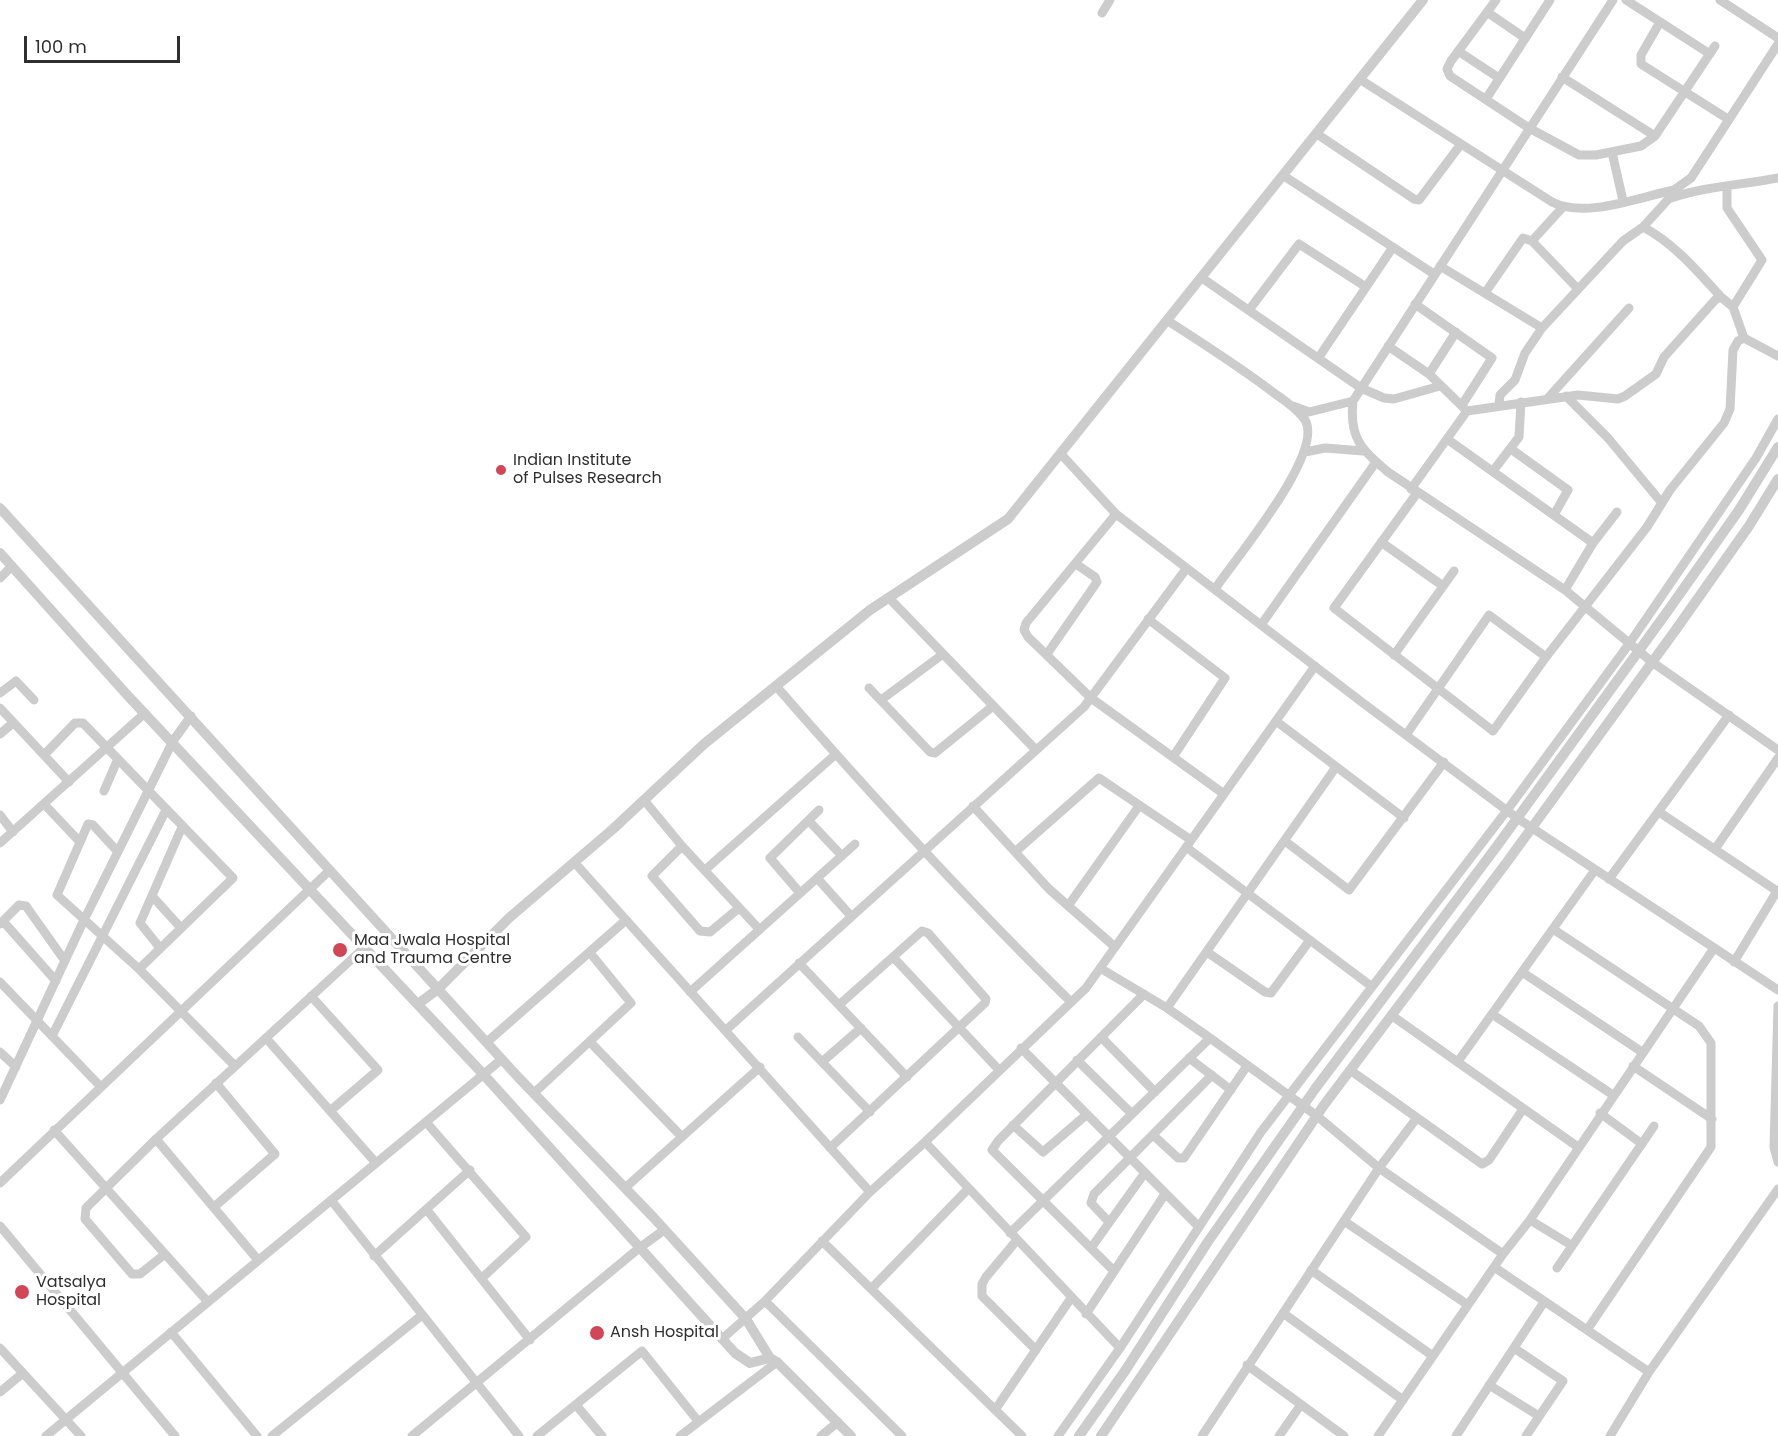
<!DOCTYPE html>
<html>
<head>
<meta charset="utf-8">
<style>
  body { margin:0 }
  #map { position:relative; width:1778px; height:1436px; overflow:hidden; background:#fff; font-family:Poppins,sans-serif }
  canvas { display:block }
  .scale { position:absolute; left:24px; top:36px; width:156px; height:27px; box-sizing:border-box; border:3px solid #2f2f2f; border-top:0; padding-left:8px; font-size:18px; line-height:21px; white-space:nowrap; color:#2f2f2f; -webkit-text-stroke:4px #fff; paint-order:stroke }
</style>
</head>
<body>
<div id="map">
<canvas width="1778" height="1436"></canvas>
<div class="scale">100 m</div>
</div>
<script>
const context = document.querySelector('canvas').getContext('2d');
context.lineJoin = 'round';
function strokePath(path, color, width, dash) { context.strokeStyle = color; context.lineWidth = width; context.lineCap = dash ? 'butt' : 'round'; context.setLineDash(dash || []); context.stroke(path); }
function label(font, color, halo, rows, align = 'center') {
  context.font = font + ' Poppins,sans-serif'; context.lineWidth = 6; context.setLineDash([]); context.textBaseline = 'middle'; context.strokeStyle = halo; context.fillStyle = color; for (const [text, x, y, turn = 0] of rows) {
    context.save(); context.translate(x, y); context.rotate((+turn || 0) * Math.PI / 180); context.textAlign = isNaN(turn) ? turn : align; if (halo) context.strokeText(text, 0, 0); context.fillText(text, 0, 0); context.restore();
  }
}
strokePath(new Path2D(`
  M 1496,0 L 1451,61 L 1447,69 L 1450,76 L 1529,128 L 1579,155 L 1596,155 L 1641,146 L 1655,136
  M 1613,0 L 1353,401 C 1349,438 1361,449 1388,472 L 1565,590 L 1652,662 L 1778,750
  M 1626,0 L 1710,54
  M 1720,0 L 1778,38
  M 1487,12 L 1525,38
  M 1102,13 L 1110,0
  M 1660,22 L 1641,55 L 1641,64 L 1728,119
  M 1458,51 L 1499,78
  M 1562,77 L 1655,136 L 1715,46
  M 1361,80 L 1552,202 C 1585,219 1639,197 1674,190 L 1691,178 L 1778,44
  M 1486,99 L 1550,0
  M 1317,134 L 1414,199 L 1419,200 L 1461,144
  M 1612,152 L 1623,201
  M 1284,176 L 1434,274
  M 1727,187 L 1727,208 L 1762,260 L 1733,307
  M 1671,198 C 1706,186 1742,185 1778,178
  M 1643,227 L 1674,193
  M 1532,241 L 1562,208
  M 1440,266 L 1542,328 L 1623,241 L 1643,227 C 1674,243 1698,272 1721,297
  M 1202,278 L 1361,388 L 1384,398 L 1394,399 L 1440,386
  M 1485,293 L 1523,238 L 1532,241 L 1578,289
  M 1415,304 L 1492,358 L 1462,405
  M 1249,310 L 1299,244 L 1366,287
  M 1168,321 C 1204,344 1240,367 1274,393 C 1284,400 1298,409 1305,420 C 1325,453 1235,559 1215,589
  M 1744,338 L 1778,356
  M 1388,346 L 1429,374 L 1465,409
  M 1319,357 L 1393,247
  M 1429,374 L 1456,332
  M 1566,396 L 1608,438 L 1661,502
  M 1548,398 L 1629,308
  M 1499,405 L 1500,395 L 1515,380 L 1525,353 L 1542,328
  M 1293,406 L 1309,412 L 1353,401
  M 1447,439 L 1593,543
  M 1511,449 L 1568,490 L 1554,515
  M 1305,452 L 1325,448 L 1363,451
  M 1061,454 L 1116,514 L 1363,703 L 1517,818 L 1778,990
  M 1493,471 L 1519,437 L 1521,402
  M 1411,489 L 1467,411 L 1578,395 L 1618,399 L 1625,396 L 1656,374 L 1664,357 L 1716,299 L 1721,297 L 1733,307 L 1744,338 L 1738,341 L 1733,350 L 1730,409 L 1724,423 L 1670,490 L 1647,527 L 1546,657 L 1493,731 L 1334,608 L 1417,493
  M 1116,514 L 1026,623 L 1024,630 L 1028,637 L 1091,698 L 1224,794
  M 1381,542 L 1443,586
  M 0,578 L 12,566
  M 1565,590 L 1593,543 L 1617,512
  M 889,598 L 1036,750
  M 1148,619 L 1225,678 L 1173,757
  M 1261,625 L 1376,462
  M 1047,654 L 1097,582 L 1095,577 L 1076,564
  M 1394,655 L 1454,571
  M 776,686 C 871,795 968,901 1071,1002
  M 869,688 L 930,752 L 935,753 L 993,706
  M 0,693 L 16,681 L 34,700
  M 881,700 L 943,654
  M 0,708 L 69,782
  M 1276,721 L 1404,818
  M 0,734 L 13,723
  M 1406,735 L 1489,615 L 1546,657
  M 44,755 L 75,723 L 83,723 L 233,878 L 139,969 L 57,895 L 88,824 L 93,825 L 118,852
  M 104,791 L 117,761
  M 644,800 L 682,846 L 759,929
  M 44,804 L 79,841
  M 973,806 L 1049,889 L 1115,947
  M 1659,812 L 1777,891 L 1734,962
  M 0,815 L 13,832
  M 809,821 L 842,856
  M 1285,841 L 1349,890 L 1444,762
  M 0,843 L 145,713
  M 682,846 L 652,876 L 700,931 L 710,932 L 739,908
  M 1186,847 L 1371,986
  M 1715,849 L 1778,758
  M 1015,852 L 1099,778 L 1191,840
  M 574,862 L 870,1192
  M 705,870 L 836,754
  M 817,878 L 851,916
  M 1609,879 L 1729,715
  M 800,893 L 770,858 L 819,810
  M 152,896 L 181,928
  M 1068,906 L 1139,806
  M 3,921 L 56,981
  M 0,924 L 19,905 L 26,906 L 65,961
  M 1553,929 L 1699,1026 L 1711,1043 L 1711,1147 L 1587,1330
  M 160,948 L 140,923 L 182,827
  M 1207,952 L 1265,992 L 1271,993 L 1310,940
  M 893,957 L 999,1070
  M 799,963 L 907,1077
  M 1100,968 L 1167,1008 L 1210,1038 L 1317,1116 L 1379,1168 L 1503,1254
  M 139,969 L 235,1066
  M 1522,972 L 1642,1052
  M 0,982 L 101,1087
  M 690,992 L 855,844
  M 311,996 L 378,1070 L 330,1111
  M 1778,1006 L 1774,1147 L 1778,1162
  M 1167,1008 L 1336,767
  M 1492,1014 L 1613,1095
  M 1391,1015 L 1578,1147
  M 726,1030 L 1084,707 L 1186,569
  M 52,1036 L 166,810
  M 798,1037 L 870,1112
  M 1101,1037 L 1155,1092
  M 266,1038 L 376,1163
  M 487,1042 L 626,920
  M 591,1043 L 682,1137
  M 1021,1048 L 1199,1227
  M 0,1052 L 16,1067
  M 1189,1058 L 1231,1090
  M 1077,1060 L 1132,1114
  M 1459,1060 L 1595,870
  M 822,1062 L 861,1028
  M 1633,1066 L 1712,1119
  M 1350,1070 L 1482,1164 L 1489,1160 L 1523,1109
  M 534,1093 L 631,1003 L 591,954
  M 0,1100 L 83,922 L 173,741 L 191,716
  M 1600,1113 L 1642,1144
  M 426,1122 L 526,1237 L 482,1278
  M 1013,1125 L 1043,1152 L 1085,1116
  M 54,1130 L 208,1302
  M 1153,1135 L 1178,1158 L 1184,1158 L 1247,1066
  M 156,1139 L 258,1260
  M 925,1142 L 1120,1348
  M 830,1148 L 985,1003 L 986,999 L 928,933 L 922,931 L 839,1005
  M 0,1183 L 330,870
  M 625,1188 L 760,1067
  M 331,1200 L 519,1436
  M 214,1207 L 275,1154 L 216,1083
  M 427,1210 L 530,1340
  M 1530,1220 L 1571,1245
  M 1344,1221 L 1468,1305
  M 1109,1222 L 1091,1203 L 1094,1194 L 1212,1075
  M 0,1226 L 175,1436
  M 1010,1233 L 1210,1038
  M 1017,1240 L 986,1277 L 982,1284 L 982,1296 L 1036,1350
  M 822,1241 L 1022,1436
  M 1091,1248 L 1144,1174
  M 165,1254 L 140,1274 L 132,1274 L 85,1219 L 86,1208 L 156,1139 L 365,947
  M 374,1256 L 470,1170
  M 1494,1267 L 1649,1372
  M 1557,1268 L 1654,1126
  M 1311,1270 L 1433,1356
  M 1114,1271 L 992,1150 L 998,1141 L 1144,994
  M 872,1288 L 968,1189
  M 765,1301 L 902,1436
  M 1283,1313 L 1403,1400
  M 1086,1314 L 1165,1194
  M 171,1332 L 257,1436
  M 722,1339 L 765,1301 L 870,1192 L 925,1142 L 1086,988 L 1315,666
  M 0,1348 L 81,1436
  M 1514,1348 L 1563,1381 L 1526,1436
  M 1247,1365 L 1344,1436
  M 1489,1385 L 1539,1416
  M 0,1392 L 23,1373
  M 576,1405 L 602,1436
  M 995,1410 L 1071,1298
  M 46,1436 L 502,1059
  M 272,1436 L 422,1315
  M 412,1436 L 638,1249 L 664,1230
  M 537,1436 L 642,1351 L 698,1421
  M 680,1436 L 777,1362
  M 821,1436 L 838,1422
  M 1058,1436 L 1120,1348 L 1261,1132 L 1508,809 L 1629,644 L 1756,458 L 1778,419
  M 1202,1436 L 1379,1168 L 1416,1119
  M 1279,1436 L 1300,1406
  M 1378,1436 L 1503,1254 L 1530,1220 L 1714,948
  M 1456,1436 L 1544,1302
  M 1610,1436 L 1649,1372 L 1778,1189`), '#ccc', 9);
strokePath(new Path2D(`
  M 0,508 L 518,1077 L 654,1218 L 746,1319 L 770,1358 L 777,1362 L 851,1436
  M 0,553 L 129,697 L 484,1075 L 735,1353 L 750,1363 L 770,1358
  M 418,1004 L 438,989 L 509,918 L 613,829 L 704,744 L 870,610 L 1008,519 L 1423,0
  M 1079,1436 L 1125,1371 L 1207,1243 L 1315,1089 L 1497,846 L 1667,612 L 1739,510 L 1778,447
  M 1101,1436 L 1324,1105 L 1507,862 L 1677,628 L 1749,526 L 1778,479`), '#ccc', 10);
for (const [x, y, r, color] of [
  [501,470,6,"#d04757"],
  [340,950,8,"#d04757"],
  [22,1292,8,"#d04757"],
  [597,1333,8,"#d04757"]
]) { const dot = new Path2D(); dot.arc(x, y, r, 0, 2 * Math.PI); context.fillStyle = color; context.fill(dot); strokePath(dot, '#fff', 2); }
label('16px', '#2f2f2f', '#fff', [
  ["Indian Institute",513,461],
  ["of Pulses Research",513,479],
  ["Maa Jwala Hospital",354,941],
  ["and Trauma Centre",354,959],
  ["Vatsalya",36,1283],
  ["Hospital",36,1301],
  ["Ansh Hospital",610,1333]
], 'left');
</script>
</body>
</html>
